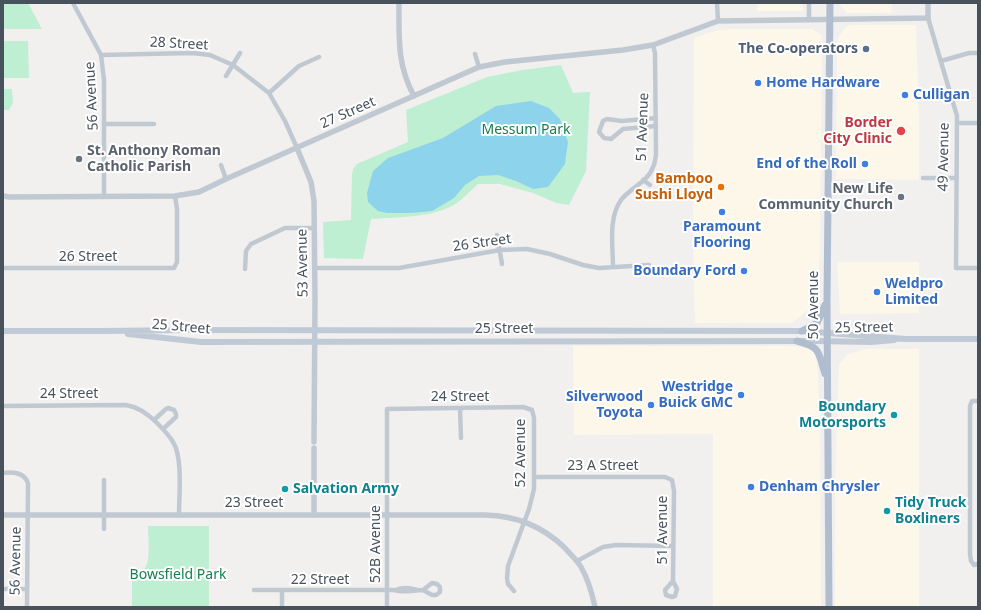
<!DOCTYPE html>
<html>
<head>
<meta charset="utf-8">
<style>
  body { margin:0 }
  #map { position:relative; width:981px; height:610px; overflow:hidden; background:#f2efef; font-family:"Noto Sans",sans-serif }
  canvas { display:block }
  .frame { position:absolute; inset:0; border:4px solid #47525c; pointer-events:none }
</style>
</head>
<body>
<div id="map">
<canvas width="981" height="610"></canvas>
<div class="frame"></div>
</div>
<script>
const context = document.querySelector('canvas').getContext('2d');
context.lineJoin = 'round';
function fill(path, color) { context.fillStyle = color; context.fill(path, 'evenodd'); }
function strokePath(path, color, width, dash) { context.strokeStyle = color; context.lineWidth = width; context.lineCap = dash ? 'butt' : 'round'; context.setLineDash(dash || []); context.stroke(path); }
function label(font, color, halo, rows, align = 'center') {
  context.font = font + ' "Noto Sans",sans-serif'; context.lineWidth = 4; context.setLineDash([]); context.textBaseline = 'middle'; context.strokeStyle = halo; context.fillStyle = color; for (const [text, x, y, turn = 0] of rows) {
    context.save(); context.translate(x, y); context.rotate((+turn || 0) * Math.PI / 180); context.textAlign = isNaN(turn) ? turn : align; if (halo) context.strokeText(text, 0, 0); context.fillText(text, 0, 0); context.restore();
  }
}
fill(new Path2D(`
  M 757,3 L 803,3 L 803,11 L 757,11 Z
  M 838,3 L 892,3 L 891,13 L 847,13 Z
  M 851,25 L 916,25 L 919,121 L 919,180 L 836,179 L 837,40 L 845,27 Z
  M 729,29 L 812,29 L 822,36 L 820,252 L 816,304 L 792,323 L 695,323 L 693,239 L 694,38 L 715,31 Z
  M 837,262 L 919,262 L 919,313 L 840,314 Z
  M 573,346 L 795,346 L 809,348 L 813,351 L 817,362 L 820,415 L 821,607 L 713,607 L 713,434 L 574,435 Z
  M 865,349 L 919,349 L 919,607 L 835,607 L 835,484 L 839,365 L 847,355 Z`), '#fcf7e9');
fill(new Path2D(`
  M 3,3 L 28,3 L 42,29 L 3,29 Z
  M 3,41 L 28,41 L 29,78 L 3,78 Z
  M 561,65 L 573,93 L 590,92 L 586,171 L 569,205 L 556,203 L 533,193 L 500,184 L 478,184 C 471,190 464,198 457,203 C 434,218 398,217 371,219 L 363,259 L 324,258 L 323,222 L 351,220 L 352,174 L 353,169 L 357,164 L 408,142 L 406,110 L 487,77 L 522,70 Z
  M 3,89 L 12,89 L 13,103 L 9,110 L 3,110 Z
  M 148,526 L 209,526 L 209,607 L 132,607 L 132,577 C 137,575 142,573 145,568 C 151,561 148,536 148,526 Z`), '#beefd3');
fill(new Path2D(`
  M 531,101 L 549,108 L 560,119 L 568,142 L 565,164 L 548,187 L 533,189 L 516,181 L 498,175 L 479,176 L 465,185 L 454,198 L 432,211 L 411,213 L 387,213 L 378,211 L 368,202 L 367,193 L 373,171 L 388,158 L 443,138 L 496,106 Z`), '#8cd3eb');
strokePath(new Path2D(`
  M 73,3 L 101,55 L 104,80 L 104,196
  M 717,3 L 718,21
  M 928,18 L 957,116 L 956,268 L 978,268
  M 809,20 L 809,3
  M 475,54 L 479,67
  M 101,55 L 192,53 L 210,55 L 233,65 L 269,93 L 285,121 L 297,148
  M 941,61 L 969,53 L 978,53
  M 226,76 L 240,53
  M 269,93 L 299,66 L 319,57
  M 957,123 L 978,123
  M 105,124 L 154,124
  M 656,126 L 623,129 L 611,139 L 604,138 L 599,132 L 603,121 L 607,119 L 622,121 L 656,118
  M 221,165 L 226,179
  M 923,178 L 956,178
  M 643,180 L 650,185
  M 497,235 L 502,264
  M 613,267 C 613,246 608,218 621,200 C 630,188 648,182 653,167 C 655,164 655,159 656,155 L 655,53 L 653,45
  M 3,268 L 174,268 L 177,262 L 177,209 L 175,196
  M 315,268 L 399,268 L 500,250 L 527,249 L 550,254 L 583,265 L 599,268 L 649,265
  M 245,269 L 246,251 L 251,244 L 285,228 L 314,228
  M 978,401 L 972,401 L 970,406 L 970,554 L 971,561 L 974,565 L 978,564
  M 3,406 L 126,405 C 139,407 148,414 157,423 C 163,429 169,435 173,442 C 183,457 179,496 179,515
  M 460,409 L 461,438
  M 154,420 L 166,409 L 168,408 L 174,410 L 176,414 L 176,417 L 163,429
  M 3,473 C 13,472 24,472 28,483 L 27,607
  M 534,477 L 665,477 L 672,480 L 674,491 L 673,581 L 677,589 L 675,596 L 672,597 L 666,595 L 665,590 L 673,581
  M 104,529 L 104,480
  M 577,561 L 603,547 L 616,545 L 673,546
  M 432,583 L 437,584 L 440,587 L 440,592 L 436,595 L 432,595 L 423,590 Z
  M 3,589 L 26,589
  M 254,590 L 394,590 C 404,593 413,590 423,590
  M 396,590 C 402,587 411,588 417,590
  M 282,607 L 282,591
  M 387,607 L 387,409 L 523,407 L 532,410 L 534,418 L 534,489 L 529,509 L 508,566 L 507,578 L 508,584 L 514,591`), '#c0c9d1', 4.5);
strokePath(new Path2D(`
  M 399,3 C 399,38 397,65 414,96
  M 297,148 L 311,182 L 314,201 L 315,298 L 314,442
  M 3,196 L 9,197 L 175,196 L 199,192 L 226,179 L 479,67 L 505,62 L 623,50 L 653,45 L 718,21 L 928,18 L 928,3
  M 314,448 L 314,515
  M 3,515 L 485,515 C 517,516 542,526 565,548 C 570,554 577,560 581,567 C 588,579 592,593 595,607`), '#c0c9d1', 5.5);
strokePath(new Path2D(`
  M 3,331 L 102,331 L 190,330 L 802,331 L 906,339
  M 128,334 L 201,342 L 815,341 L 871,342 L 894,340
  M 903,339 L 978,339`), '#c0cad6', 6);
strokePath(new Path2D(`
  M 802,331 L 817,323 L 825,305
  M 797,341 C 822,347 818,353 825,374
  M 829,607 L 827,301 L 830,3`), '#afbdce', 7);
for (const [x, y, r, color] of [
  [866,49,4,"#5c6f8a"],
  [758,83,4,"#3f7fe0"],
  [905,95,4,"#3f7fe0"],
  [901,131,5,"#e0444e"],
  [79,159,4,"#6b7280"],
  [865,164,4,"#3f7fe0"],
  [721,187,4,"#e8710a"],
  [901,197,4,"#6b7280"],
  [722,212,4,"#3f7fe0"],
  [744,271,4,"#3f7fe0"],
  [877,292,4,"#3f7fe0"],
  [741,395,4,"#3f7fe0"],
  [651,405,4,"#3f7fe0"],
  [894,415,4,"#0f9aa8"],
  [751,487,4,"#3f7fe0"],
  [285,489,4,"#0f9aa8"],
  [887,511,4,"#0f9aa8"]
]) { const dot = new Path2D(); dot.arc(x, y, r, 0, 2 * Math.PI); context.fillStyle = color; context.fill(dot); strokePath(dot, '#fff', 1.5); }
label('14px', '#47525c', '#fff', [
  ["28 Street",179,44,3],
  ["56 Avenue",92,96,-93],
  ["27 Street",348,113,-24],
  ["51 Avenue",643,127,-88],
  ["49 Avenue",944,157,-89],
  ["26 Street",482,243,-8],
  ["26 Street",88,257],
  ["53 Avenue",303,263,-91],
  ["50 Avenue",814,305,-90],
  ["25 Street",181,327,5],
  ["25 Street",864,328,-1],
  ["25 Street",504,329],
  ["24 Street",69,394],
  ["24 Street",460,397],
  ["52 Avenue",521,453,-90],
  ["23 A Street",603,466],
  ["23 Street",254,503],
  ["51 Avenue",663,530,-90],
  ["52B Avenue",376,544,-90],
  ["56 Avenue",16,561,-89],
  ["22 Street",320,580]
]);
label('bold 14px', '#4e5e75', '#fff', [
  ["The Co-operators",858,49]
], 'right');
label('bold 14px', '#366cbe', '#fff', [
  ["Home Hardware",766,83],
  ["Culligan",913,95],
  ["End of the Roll",857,164,"right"],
  ["Paramount",722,227,"center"],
  ["Flooring",722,243,"center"],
  ["Boundary Ford",736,271,"right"],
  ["Weldpro",885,284],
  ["Limited",885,300],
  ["Westridge",733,387,"right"],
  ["Buick GMC",733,403,"right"],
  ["Silverwood",643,397,"right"],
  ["Toyota",643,413,"right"],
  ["Denham Chrysler",759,487]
], 'left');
label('bold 14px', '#be3a42', '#fff', [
  ["Border",892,123],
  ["City Clinic",892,139]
], 'right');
label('14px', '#187d4f', '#fff', [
  ["Messum Park",526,130],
  ["Bowsfield Park",178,575]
]);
label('bold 14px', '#5b616d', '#fff', [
  ["St. Anthony Roman",87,151],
  ["Catholic Parish",87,167],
  ["New Life",893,189,"right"],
  ["Community Church",893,205,"right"]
], 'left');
label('bold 14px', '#c56008', '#fff', [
  ["Bamboo",713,179],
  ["Sushi Lloyd",713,195]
], 'right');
label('bold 14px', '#0d838f', '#fff', [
  ["Boundary",886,407,"right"],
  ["Motorsports",886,423,"right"],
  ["Salvation Army",293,489],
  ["Tidy Truck",895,503],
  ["Boxliners",895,519]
], 'left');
</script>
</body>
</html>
